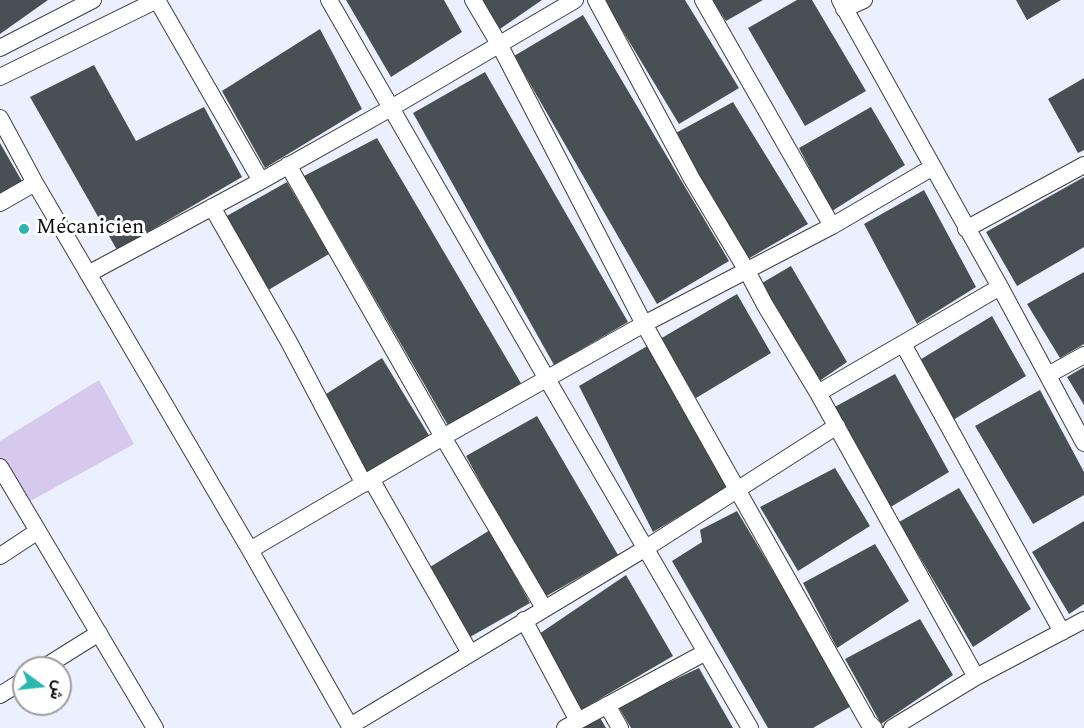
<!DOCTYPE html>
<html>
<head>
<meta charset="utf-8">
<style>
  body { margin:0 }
  #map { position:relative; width:1084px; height:728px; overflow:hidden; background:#ecf0fe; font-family:Spectral,Vazirmatn,serif }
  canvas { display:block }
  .north { position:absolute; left:12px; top:656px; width:60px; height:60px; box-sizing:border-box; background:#fff; border:2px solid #9e9e9e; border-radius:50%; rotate:105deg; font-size:16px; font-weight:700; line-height:24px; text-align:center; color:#0c0c0c }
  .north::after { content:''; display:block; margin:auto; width:21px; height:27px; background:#2bb6b0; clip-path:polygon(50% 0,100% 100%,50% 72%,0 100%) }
</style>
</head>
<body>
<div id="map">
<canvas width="1084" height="728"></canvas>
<div class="north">ش</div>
</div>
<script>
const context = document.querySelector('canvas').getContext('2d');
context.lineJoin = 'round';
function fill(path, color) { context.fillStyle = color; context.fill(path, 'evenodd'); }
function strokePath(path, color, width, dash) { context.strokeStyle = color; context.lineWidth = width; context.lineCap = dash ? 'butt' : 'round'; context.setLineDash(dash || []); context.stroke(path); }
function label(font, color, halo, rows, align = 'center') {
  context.font = font + ' Spectral,serif'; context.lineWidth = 6; context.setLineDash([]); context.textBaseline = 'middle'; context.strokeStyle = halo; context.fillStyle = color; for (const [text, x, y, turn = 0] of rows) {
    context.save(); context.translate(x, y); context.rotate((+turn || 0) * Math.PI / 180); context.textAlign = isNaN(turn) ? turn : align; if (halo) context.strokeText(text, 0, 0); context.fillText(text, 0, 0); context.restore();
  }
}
fill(new Path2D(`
  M 99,380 L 134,444 L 25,504 L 0,457 L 0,441 Z`), '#d6c9ee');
fill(new Path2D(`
  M 0,0 L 48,0 L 0,34 Z
  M 346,0 L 444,0 L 462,32 L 391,77 Z
  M 480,0 L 542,0 L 497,31 Z
  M 604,0 L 685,0 L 739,88 L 679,124 Z
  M 712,0 L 763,0 L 726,21 Z
  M 797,0 L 812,0 L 866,91 L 805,126 L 748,28 Z
  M 1016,0 L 1061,0 L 1027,20 Z
  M 583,15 L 729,261 L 657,304 L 514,56 Z
  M 320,29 L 362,109 L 265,168 L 222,91 Z
  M 94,65 L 136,141 L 204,107 L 242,177 L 117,250 L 30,97 Z
  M 485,72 L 628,322 L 554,365 L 413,113 Z
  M 1084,78 L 1084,150 L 1078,153 L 1048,99 Z
  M 733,102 L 808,224 L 746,260 L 674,134 Z
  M 871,107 L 905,165 L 832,211 L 799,148 Z
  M 377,138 L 522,385 L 449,427 L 304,176 Z
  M 0,143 L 23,183 L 0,196 Z
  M 1084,177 L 1084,247 L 1017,286 L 986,232 Z
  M 287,182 L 329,254 L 265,292 L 225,217 Z
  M 924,190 L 976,287 L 917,324 L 864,224 Z
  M 791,266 L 847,362 L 818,382 L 762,283 Z
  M 1084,272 L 1084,344 L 1060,358 L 1027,304 Z
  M 737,294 L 771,353 L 696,398 L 660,339 Z
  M 992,316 L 1026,376 L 953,420 L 918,361 Z
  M 649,345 L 730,486 L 653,532 L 579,386 Z
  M 382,358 L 430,437 L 366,474 L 323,396 Z
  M 1084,367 L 1084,405 L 1067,377 Z
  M 895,374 L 949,472 L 889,508 L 831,409 Z
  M 1040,390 L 1084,472 L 1084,495 L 1033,524 L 975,426 Z
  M 537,416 L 618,555 L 543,598 L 466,456 Z
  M 835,468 L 870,526 L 798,571 L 760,507 Z
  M 959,488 L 1031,609 L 973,647 L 899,522 Z
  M 737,511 L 853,705 L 813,728 L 768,728 L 672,561 L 702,542 L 700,530 Z
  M 1084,521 L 1084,604 L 1069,614 L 1032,552 Z
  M 490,530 L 530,603 L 470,637 L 430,567 Z
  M 875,544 L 909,601 L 837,648 L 803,583 Z
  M 626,575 L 673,656 L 579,711 L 536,636 Z
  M 920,619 L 953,675 L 881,724 L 845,659 Z
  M 699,668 L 733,728 L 631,728 L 618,706 Z
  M 599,716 L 606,728 L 578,728 Z`), '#495054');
const minor = new Path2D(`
  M 157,0 L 261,181
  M 329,0 L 547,379 L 750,728
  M 473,0 L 499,44 L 644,324 L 868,722 L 874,728
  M 596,0 L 692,179 L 747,271 L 765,305 L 818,393 L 976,677
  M 703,0 L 832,226
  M 840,0 L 1000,287 L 1084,443
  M 844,9 L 864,0
  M 0,48 L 93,0
  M 0,77 L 157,0
  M 0,118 L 35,183 L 250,550 L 351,728
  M 288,165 L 443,437 L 544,608
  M 0,203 L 35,183
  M 212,207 L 289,342 L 364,484
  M 966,229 L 1084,165
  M 88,274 L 261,181 L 391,108 L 575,0
  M 903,344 L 1062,632
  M 1048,375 L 1084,355
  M 818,393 L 1000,287
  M 0,467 L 155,728
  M 371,479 L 470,653
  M 250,550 L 443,437 L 644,324 L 832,226 L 933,167
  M 0,556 L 38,531
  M 524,620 L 578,721
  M 43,668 L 99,633
  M 0,695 L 24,680
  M 607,705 L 620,728
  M 350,726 L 646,548 L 837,426
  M 565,728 L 706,652
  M 892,728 L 976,677 L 1084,620`);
strokePath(minor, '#3f3f3f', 18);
strokePath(minor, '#fff', 16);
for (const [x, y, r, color] of [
  [24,229,6,"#2bb6b0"]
]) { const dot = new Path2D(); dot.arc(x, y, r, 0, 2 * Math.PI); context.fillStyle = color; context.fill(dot); strokePath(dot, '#fff', 2); }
label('21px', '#0c0c0c', '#fff', [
  ["Mécanicien",36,229]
], 'left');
</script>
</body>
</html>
